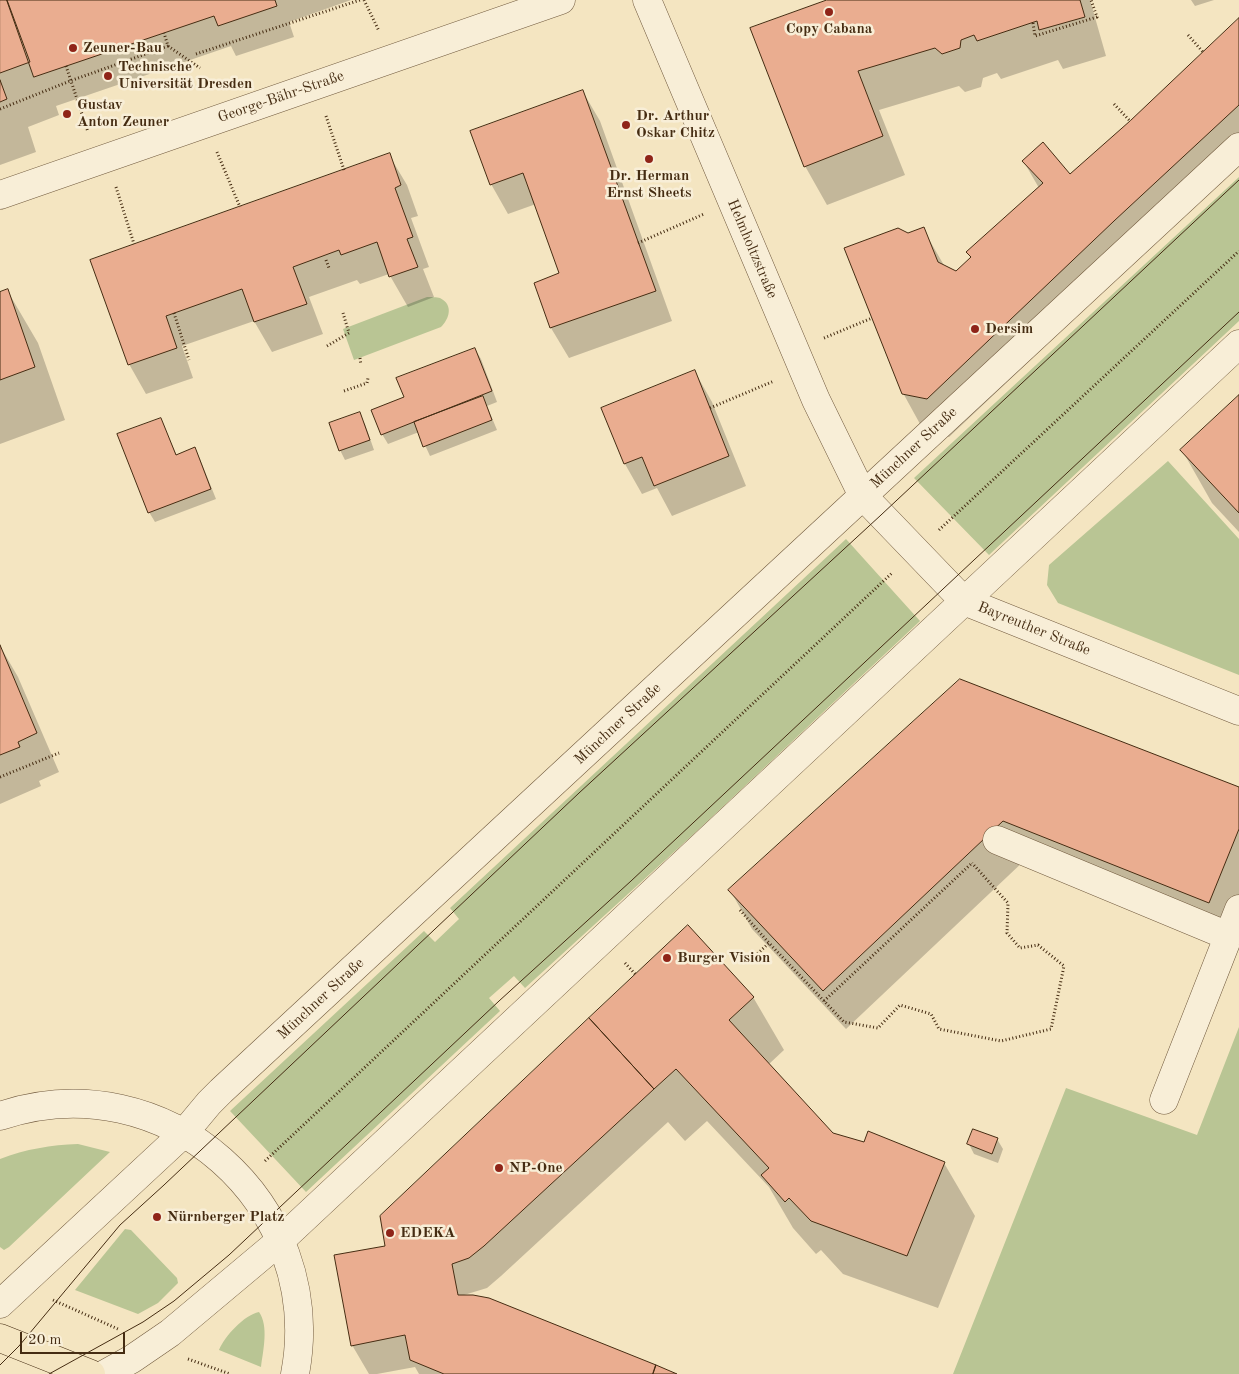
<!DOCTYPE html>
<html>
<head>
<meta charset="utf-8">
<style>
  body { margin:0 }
  #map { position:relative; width:1239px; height:1374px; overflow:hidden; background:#f4e5c1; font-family:"Old Standard TT",serif }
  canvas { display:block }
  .scale { position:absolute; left:20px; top:1332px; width:105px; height:22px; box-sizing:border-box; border:2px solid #452c12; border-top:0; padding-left:6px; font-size:15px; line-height:18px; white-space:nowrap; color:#452c12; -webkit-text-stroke:4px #f8eed7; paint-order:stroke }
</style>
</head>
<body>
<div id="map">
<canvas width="1239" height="1374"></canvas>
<div class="scale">20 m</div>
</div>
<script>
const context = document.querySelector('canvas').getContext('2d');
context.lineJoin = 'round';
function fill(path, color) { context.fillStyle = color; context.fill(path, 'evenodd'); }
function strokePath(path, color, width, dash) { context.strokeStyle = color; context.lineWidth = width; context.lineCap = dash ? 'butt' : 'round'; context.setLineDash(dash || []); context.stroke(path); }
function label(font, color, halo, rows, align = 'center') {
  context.font = font + ' "Old Standard TT",serif'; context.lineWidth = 5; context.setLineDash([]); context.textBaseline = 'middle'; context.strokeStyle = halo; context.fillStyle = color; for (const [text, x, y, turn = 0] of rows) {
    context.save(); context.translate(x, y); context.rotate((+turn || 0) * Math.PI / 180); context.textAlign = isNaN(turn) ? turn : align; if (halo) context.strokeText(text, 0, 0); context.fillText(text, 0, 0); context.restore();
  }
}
fill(new Path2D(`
  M 1239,177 L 1239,321 L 989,555 L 914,478 Z
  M 427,297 C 431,297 437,297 440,298 C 454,305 449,319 441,327 L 354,360 L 343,329 Z
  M 1168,461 L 1239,539 L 1239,675 L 1058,603 L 1047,585 L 1049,565 Z
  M 846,539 L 920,621 L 697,831 L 525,988 L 514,976 L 489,998 L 500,1011 L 306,1192 L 230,1111 L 424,931 L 435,942 L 459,919 L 450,908 Z
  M 1239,1027 L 1239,1374 L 953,1374 L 1066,1088 L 1197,1135 Z
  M 78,1144 L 110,1152 L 9,1247 L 4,1250 L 0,1247 L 0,1159 C 26,1149 51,1145 78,1144 Z
  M 125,1229 L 131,1230 L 177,1278 L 178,1283 L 158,1303 L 138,1314 L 75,1290 Z
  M 259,1312 C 269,1326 263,1351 261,1367 L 219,1350 C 225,1336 244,1315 259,1312 Z`), '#b9c594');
fill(new Path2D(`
  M 0,0 L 351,0 L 289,22 L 294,37 L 236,56 L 231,46 L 56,106 L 59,115 L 28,127 L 36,152 L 0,165 Z
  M 831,0 L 1090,0 L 1106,56 L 1063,69 L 1058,60 L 1001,79 L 997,73 L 983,78 L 981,87 L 965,92 L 959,86 L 879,110 L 905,175 L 827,205 L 805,166 Z
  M 1191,0 L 1214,0 L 1195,6 Z
  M 1239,20 L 1239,165 L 1147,250 L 949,437 L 925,433 L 903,393 L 908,234 L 923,229 L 945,267 L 956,273 L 971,259 L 968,252 L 1039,188 L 1024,162 L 1070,175 L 1131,122 Z
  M 583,92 L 600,121 L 672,321 L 569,358 L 551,328 L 535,283 L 561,274 L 536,204 L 508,214 L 491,184 Z
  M 389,155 L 407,185 L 418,216 L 411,218 L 429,267 L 423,269 L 434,297 L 408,307 L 389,274 L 360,284 L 357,280 L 309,297 L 323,334 L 272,352 L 254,321 L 182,346 L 193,378 L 146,394 L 129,364 L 92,261 Z
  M 7,290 L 38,343 L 65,420 L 0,444 L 0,293 Z
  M 475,349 L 481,359 L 497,402 L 487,406 L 497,430 L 430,456 L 419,432 L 388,444 L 382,434 L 405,397 Z
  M 695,372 L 712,402 L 746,486 L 672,516 L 657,488 L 642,494 L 625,464 L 602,408 Z
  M 1239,397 L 1239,532 L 1212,503 L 1182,450 Z
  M 359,414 L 365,424 L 374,450 L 345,460 L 340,450 Z
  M 161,420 L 177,456 L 195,449 L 200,459 L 216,499 L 155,522 L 149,512 Z
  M 0,646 L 18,677 L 59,772 L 39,781 L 41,786 L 0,804 Z
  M 960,681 L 1239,789 L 1239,922 L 1231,941 L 1026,859 L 846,1029 L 752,929 L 730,890 Z
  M 753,997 L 784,1050 L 769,1064 L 832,1134 L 944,1163 L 975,1216 L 938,1308 L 843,1274 L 821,1250 L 816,1254 L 793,1228 L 769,1187 L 707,1121 L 685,1141 L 668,1122 L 501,1276 L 487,1288 L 464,1295 L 674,1374 L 419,1374 L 415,1367 L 377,1374 L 369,1374 L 352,1345 L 386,1247 Z
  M 997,1139 L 1003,1149 L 998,1163 L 974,1154 L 969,1144 Z`), '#0003');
const building = new Path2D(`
  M 0,0 L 7,0 L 30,62 L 0,73 Z
  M 7,0 L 275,0 L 277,6 L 218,26 L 214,16 L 34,77 Z
  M 827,0 L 1080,0 L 1085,17 L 1039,30 L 1037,21 L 977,41 L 974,35 L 961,40 L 960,48 L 942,54 L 935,48 L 858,71 L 883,136 L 804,167 L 750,28 Z
  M 1239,18 L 1239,105 L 1114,221 L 927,399 L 902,394 L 844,248 L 898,228 L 908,233 L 924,227 L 938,262 L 956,271 L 971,257 L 966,252 L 1043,183 L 1022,161 L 1043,142 L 1070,174 L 1130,121 Z
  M 0,80 L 7,99 L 0,102 Z
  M 583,90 L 656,291 L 550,328 L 534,283 L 559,273 L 523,173 L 490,185 L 470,131 Z
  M 390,153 L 401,185 L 395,188 L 413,237 L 407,239 L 418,267 L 389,277 L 377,242 L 341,255 L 339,250 L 293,267 L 307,304 L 254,322 L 242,289 L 166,316 L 177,348 L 128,365 L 90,260 Z
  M 8,289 L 35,367 L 0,380 L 0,292 Z
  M 475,348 L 492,391 L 381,435 L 371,410 L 404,397 L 396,378 Z
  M 695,370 L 729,456 L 654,486 L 642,457 L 624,464 L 601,408 Z
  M 1239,395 L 1239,513 L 1180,450 Z
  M 483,396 L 492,420 L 423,447 L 414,422 Z
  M 360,412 L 370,440 L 339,451 L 329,423 Z
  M 161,418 L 176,455 L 195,447 L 211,489 L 148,513 L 117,434 Z
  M 0,645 L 37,733 L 18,742 L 20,747 L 0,755 Z
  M 960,679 L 1239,787 L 1239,829 L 1209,903 L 1003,821 L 823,991 L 728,890 Z
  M 688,925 L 754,997 L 729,1020 L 833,1133 L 864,1142 L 868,1131 L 945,1162 L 907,1256 L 811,1221 L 789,1198 L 785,1202 L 761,1175 L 769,1168 L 676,1069 L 654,1089 L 589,1018 Z
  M 589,1018 L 654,1089 L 484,1246 L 469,1258 L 452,1264 L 458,1295 L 473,1295 L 489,1298 L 656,1365 L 653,1374 L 444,1374 L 410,1360 L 405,1335 L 351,1346 L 334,1255 L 385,1246 L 380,1216 Z
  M 973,1129 L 998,1138 L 992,1154 L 967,1144 Z
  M 656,1365 L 677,1374 L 653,1374 Z`);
fill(building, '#eaad90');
strokePath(building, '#452c12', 1);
const minor = new Path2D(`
  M 647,0 L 816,400 L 863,496 L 964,601 L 1239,711
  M 0,195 L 561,0
  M 997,840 L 1228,936
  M 1164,1100 L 1239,909
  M 0,1116 C 165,1060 327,1204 295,1374
  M 0,1304 L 184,1133 L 209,1103 L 221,1091 L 1239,147
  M 105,1374 L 132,1359 L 170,1333 L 281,1240 L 1239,344`);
const major = new Path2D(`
  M 0,1338 L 91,1374`);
strokePath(minor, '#715a3e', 29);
strokePath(major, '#452c12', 29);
strokePath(new Path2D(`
  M 364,0 L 379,31
  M 1033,23 L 1035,36 L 1097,17 L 1091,0
  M 1188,35 L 1203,52
  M 168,46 L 200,68
  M 196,54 L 360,0
  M 66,66 L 88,132
  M 1114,104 L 1130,121
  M 0,109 L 70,81 L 168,46 L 164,33
  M 326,116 L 344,170
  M 217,152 L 240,207
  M 116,187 L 134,244
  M 638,243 L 704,214
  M 326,260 L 329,268
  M 174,313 L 189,360
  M 824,338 L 872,318
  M 327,346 L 349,333 L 343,313
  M 360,358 L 361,365
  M 344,391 L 367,383 L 368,378
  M 710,408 L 774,381
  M 939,530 L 1239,251
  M 0,777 L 59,753
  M 740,910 L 769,943
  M 755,956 L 769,943 L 844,1022 L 878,1028 L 900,1005 L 931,1014 L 939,1029 L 1001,1041 L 1051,1029 L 1064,966 L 1038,945 L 1020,948 L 1007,933 L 1008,903 L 972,863
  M 625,963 L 636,975
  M 824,1001 L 972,863
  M 265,1161 L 892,573
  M 53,1300 L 118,1329
  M 188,1359 L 230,1374`), '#452c12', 3, [1, 2.5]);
strokePath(minor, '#f8eed7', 28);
strokePath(major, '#f4e5c1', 28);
strokePath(new Path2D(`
  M 0,1365 L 19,1346 L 120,1225 L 164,1185 L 579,793 L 881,515 L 1239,180
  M 49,1374 L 143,1322 L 174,1301 L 229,1255 L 499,1001 L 631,881 L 1239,312`), '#452c12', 1);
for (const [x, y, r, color] of [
  [829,12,5,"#8f2418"],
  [73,48,5,"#8f2418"],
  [108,76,5,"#8f2418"],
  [67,114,5,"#8f2418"],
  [626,125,5,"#8f2418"],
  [649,159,5,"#8f2418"],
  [975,329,5,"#8f2418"],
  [667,958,5,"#8f2418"],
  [499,1168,5,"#8f2418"],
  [157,1217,5,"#8f2418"],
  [390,1233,5,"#8f2418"]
]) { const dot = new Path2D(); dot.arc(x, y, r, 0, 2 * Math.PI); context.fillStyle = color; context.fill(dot); strokePath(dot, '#f8eed7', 2); }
label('bold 15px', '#452c12', '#f8eed7', [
  ["Copy Cabana",829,29,"center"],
  ["Zeuner-Bau",83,48],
  ["Technische",118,67],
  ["Universität Dresden",118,84],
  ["Gustav",77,105],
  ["Anton Zeuner",77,122],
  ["Dr. Arthur",636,116],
  ["Oskar Chitz",636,133],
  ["Dr. Herman",649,176,"center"],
  ["Ernst Sheets",649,193,"center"],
  ["Dersim",985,329],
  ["Burger Vision",677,958],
  ["NP-One",509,1168],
  ["Nürnberger Platz",167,1217],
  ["EDEKA",400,1233]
], 'left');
label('15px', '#452c12', '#f8eed7', [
  ["George-Bähr-Straße",281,97,-19],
  ["Helmholtzstraße",752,249,67],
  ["Münchner Straße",914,448,-43],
  ["Bayreuther Straße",1034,629,22],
  ["Münchner Straße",618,724,-43],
  ["Münchner Straße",321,999,-43]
]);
</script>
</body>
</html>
